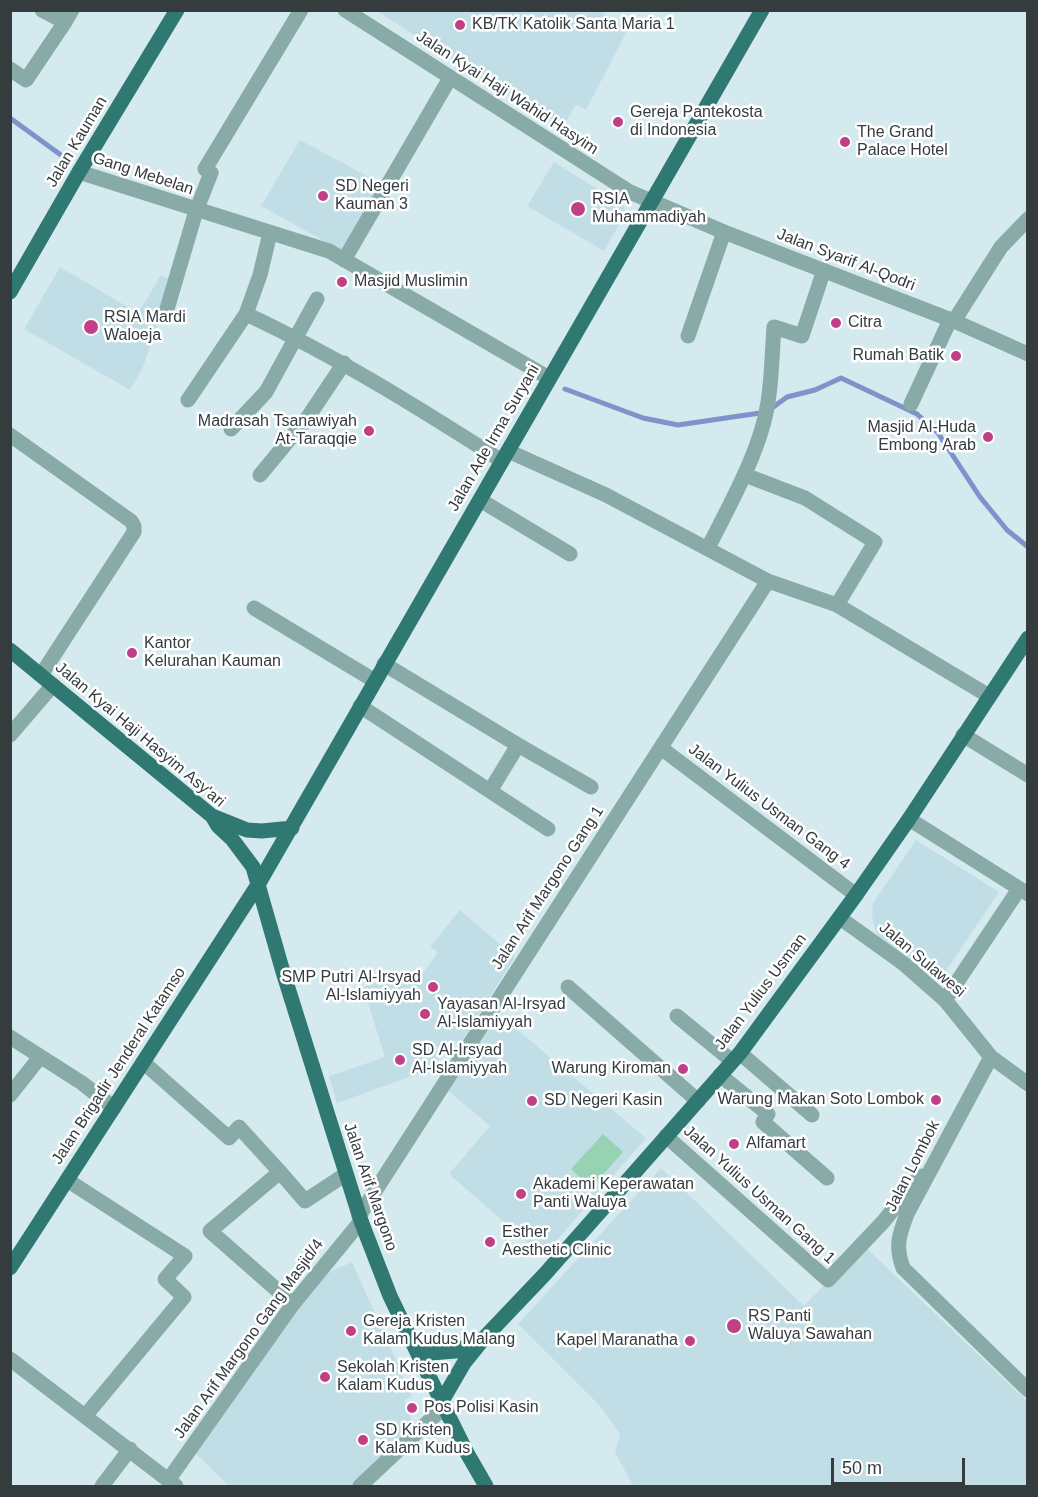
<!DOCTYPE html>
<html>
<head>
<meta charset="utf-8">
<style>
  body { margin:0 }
  #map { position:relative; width:1038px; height:1497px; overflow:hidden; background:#d5eaef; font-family:Helvetica,sans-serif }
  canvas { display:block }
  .frame { position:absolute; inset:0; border:12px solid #343c3e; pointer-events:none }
  .scale { position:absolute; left:831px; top:1458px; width:134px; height:27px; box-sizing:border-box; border:3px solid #343c3e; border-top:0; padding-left:8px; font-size:18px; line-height:21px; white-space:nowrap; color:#343c3e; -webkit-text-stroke:4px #fff; paint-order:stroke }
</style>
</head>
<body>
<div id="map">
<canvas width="1038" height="1497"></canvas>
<div class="frame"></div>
<div class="scale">50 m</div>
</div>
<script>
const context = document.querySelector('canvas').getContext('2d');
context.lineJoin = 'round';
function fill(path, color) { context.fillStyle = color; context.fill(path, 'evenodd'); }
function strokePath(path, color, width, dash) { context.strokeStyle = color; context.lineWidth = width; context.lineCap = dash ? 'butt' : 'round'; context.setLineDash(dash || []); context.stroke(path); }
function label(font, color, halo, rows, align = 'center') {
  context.font = font + ' Helvetica,sans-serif'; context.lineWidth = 5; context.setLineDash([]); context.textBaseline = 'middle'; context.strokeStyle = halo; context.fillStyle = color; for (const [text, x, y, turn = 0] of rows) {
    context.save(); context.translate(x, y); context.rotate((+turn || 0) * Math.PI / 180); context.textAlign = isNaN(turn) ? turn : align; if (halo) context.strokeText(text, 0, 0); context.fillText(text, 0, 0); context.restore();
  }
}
fill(new Path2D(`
  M 377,11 L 600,11 L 628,29 L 586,110 L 576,105 L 561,130 Z
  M 300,140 L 384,185 L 346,253 L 261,206 Z
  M 554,162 L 623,205 L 626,212 L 604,251 L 527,206 Z
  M 60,267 L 138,313 L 161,275 L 172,281 L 143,367 L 130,390 L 24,329 Z
  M 916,840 L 999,892 L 945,972 L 922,974 L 882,944 L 875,930 L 872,915 L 873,903 Z
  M 460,910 L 515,957 L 460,1044 L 454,1041 L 436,1047 L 440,1066 L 337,1103 L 329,1076 L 385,1057 L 363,987 L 393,977 L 395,982 L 424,972 L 438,952 L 430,947 Z
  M 495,1011 L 646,1138 L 543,1256 L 449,1174 L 490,1126 L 446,1089 Z
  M 661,1168 L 804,1306 L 863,1245 L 1027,1401 L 1027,1486 L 633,1486 L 615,1452 L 620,1434 L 599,1405 L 518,1324 Z
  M 352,1262 L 412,1396 L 404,1400 L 414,1426 L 353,1486 L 229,1486 L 194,1452 L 318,1277 Z`), '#c1dee6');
fill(new Path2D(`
  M 603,1134 L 623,1152 L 591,1188 L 571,1169 Z`), '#97d3b3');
strokePath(new Path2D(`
  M 10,118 L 65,158
  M 565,389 L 643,418 L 678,425 L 760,413 L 772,408 L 787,397 L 815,390 L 841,378 L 917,414 L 938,433 L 980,497 L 1007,530 L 1028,547`), '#7f92ca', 5);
strokePath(new Path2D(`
  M 42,10 L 65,22 L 72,10
  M 345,10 L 630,192 L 724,232 L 954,321 L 1028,354
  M 10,69 L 26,80 L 65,22
  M 79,172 L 329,251 L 549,378
  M 344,260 L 450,78
  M 167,309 L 196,211 L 211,173 L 205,169 L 301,10
  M 246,314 C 336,356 419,408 502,461
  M 954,321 L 1001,247 L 1028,219
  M 688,336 L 724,232
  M 188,400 L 246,314 L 260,275 L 270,233
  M 911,404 L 950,320
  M 231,429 L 266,392 L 317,299
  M 10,435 L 131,521 L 134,526 L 134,532 L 41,675
  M 508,451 L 606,495 L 768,581 L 837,605 L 989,696
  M 260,475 L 308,417 L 344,363
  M 745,475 L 805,498 L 875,542 L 837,605
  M 480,500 L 570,554
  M 708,548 C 730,504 761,450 768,402 C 772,377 772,352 774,327 L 802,336 L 824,270
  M 254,608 L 375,681
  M 384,664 L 518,745 L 490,791
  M 360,706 L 548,829
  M 10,735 L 53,685
  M 963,735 L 1028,775
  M 518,745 L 591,787
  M 661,748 L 856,895
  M 909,819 L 1028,894
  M 840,918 L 904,964 L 945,1000 L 991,1057 L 1028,1084
  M 568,987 L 698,1101
  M 945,1000 L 1019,889
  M 677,1016 L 732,1061
  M 10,1037 L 82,1083 L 114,1108
  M 740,1053 L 812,1115
  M 991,1057 L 907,1214 C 899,1235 895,1246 903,1268 L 1028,1390
  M 143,1062 L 229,1138 L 239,1127 L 280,1172
  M 720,1075 L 768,1114 L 763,1122 L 827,1178
  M 10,1095 L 40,1057
  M 666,1136 L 828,1280 L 883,1222 L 920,1176
  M 67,1180 L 185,1256 L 165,1279 L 184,1297 L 86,1415
  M 359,1216 L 768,581
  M 293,1304 L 210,1231 L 280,1172 L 305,1201 L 346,1174
  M 10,1359 L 176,1486
  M 169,1479 L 293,1304 L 361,1221
  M 102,1486 L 130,1449
  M 360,1486 L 444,1407`), '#88aba7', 15);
strokePath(new Path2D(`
  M 10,292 L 79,172 L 177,10
  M 10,650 L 212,816 L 218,826 L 232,839 L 253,867 L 283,972 L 361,1221 L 390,1296 L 418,1354 L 467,1453 L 486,1486
  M 212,816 L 247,830 L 262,831 L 292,828
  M 10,1268 L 259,883 L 762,10
  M 418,1354 L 456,1351 L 480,1340
  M 442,1401 L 464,1363 L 485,1337 L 545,1274 L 740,1053 L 856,895 L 909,819 L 1028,638`), '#307973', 15);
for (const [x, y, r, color] of [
  [460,25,6,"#c13f86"],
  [618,122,6,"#c13f86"],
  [845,142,6,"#c13f86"],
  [323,196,6,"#c13f86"],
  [578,209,8,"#c13f86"],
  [342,282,6,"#c13f86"],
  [836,323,6,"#c13f86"],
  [91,327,8,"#c13f86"],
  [956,356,6,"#c13f86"],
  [369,431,6,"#c13f86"],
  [988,437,6,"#c13f86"],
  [132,653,6,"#c13f86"],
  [433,987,6,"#c13f86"],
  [425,1014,6,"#c13f86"],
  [400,1060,6,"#c13f86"],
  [683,1069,6,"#c13f86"],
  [936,1100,6,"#c13f86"],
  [532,1101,6,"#c13f86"],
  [734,1144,6,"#c13f86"],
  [521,1194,6,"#c13f86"],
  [490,1242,6,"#c13f86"],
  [734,1326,8,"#c13f86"],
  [351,1331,6,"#c13f86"],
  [690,1341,6,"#c13f86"],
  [325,1377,6,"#c13f86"],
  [412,1408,6,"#c13f86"],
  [363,1440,6,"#c13f86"]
]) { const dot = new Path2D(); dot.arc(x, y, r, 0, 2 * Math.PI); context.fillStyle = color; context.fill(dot); strokePath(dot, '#fff', 2); }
label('16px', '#343c3e', '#fff', [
  ["KB/TK Katolik Santa Maria 1",472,25],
  ["Gereja Pantekosta",630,113],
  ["di Indonesia",630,131],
  ["The Grand",857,133],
  ["Palace Hotel",857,151],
  ["SD Negeri",335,187],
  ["Kauman 3",335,205],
  ["RSIA",592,200],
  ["Muhammadiyah",592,218],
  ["Masjid Muslimin",354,282],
  ["RSIA Mardi",104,318],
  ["Waloeja",104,336],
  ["Citra",848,323],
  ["Rumah Batik",944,356,"right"],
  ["Madrasah Tsanawiyah",357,422,"right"],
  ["At-Taraqqie",357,440,"right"],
  ["Masjid Al-Huda",976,428,"right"],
  ["Embong Arab",976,446,"right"],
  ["Kantor",144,644],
  ["Kelurahan Kauman",144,662],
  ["SMP Putri Al-Irsyad",421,978,"right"],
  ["Al-Islamiyyah",421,996,"right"],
  ["Yayasan Al-Irsyad",437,1005],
  ["Al-Islamiyyah",437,1023],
  ["SD Al-Irsyad",412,1051],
  ["Al-Islamiyyah",412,1069],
  ["Warung Kiroman",671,1069,"right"],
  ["Warung Makan Soto Lombok",924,1100,"right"],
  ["SD Negeri Kasin",544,1101],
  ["Alfamart",746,1144],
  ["Akademi Keperawatan",533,1185],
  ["Panti Waluya",533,1203],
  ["Esther",502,1233],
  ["Aesthetic Clinic",502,1251],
  ["RS Panti",748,1317],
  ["Waluya Sawahan",748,1335],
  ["Gereja Kristen",363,1322],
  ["Kalam Kudus Malang",363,1340],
  ["Kapel Maranatha",678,1341,"right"],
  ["Sekolah Kristen",337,1368],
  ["Kalam Kudus",337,1386],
  ["Pos Polisi Kasin",424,1408],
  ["SD Kristen",375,1431],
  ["Kalam Kudus",375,1449]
], 'left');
label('16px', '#343c3e', '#fff', [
  ["Jalan Kyai Haji Wahid Hasyim",507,93,33],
  ["Jalan Kauman",77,142,-59],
  ["Gang Mebelan",143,174,18],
  ["Jalan Syarif Al-Qodri",846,260,21],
  ["Jalan Ade Irma Suryani",494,438,-60],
  ["Jalan Kyai Haji Hasyim Asy'ari",140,735,40],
  ["Jalan Yulius Usman Gang 4",769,807,37],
  ["Jalan Arif Margono Gang 1",548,888,-57],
  ["Jalan Sulawesi",922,960,40],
  ["Jalan Yulius Usman",761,992,-53],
  ["Jalan Brigadir Jenderal Katamso",119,1066,-57],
  ["Jalan Lombok",913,1166,-63],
  ["Jalan Arif Margono",370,1187,71],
  ["Jalan Yulius Usman Gang 1",759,1195,42],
  ["Jalan Arif Margono Gang Masjid/4",249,1339,-54]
]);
</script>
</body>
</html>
